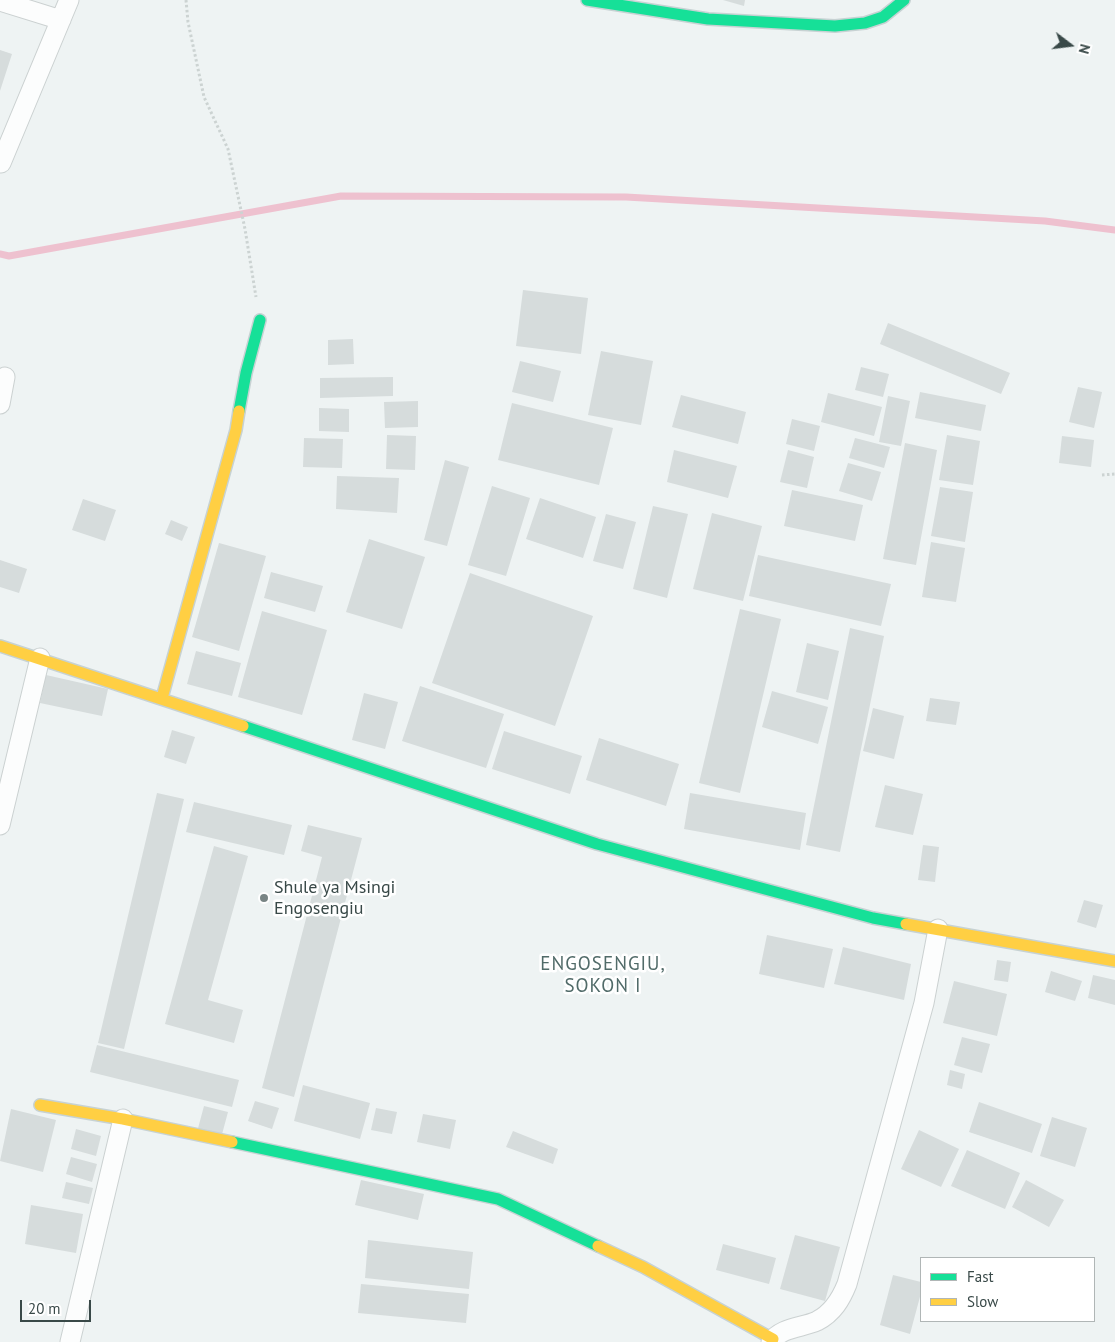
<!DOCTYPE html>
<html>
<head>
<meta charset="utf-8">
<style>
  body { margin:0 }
  #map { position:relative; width:1115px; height:1342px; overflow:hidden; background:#eef3f3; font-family:"PT Sans",sans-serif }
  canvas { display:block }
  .legend { position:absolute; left:920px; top:1257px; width:175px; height:65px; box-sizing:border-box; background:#fff; border:1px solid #b0b6b6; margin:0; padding:6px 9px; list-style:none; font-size:15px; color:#394948 }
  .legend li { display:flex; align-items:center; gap:10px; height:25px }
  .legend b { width:25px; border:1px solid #b0b6b6 }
  .north { position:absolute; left:1045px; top:20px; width:50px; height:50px; -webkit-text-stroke:4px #fff; paint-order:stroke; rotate:105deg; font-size:14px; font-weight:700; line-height:20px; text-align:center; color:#394948 }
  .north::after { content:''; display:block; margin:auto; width:18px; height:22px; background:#394948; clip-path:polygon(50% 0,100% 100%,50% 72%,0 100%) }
  .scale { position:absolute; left:20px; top:1300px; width:71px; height:22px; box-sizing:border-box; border:2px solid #394948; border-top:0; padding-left:6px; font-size:15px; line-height:18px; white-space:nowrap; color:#394948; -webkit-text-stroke:4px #fff; paint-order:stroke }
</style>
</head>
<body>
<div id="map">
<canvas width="1115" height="1342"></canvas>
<ul class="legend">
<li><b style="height:6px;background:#16e098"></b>Fast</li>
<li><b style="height:6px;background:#ffcf43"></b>Slow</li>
</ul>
<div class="north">N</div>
<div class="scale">20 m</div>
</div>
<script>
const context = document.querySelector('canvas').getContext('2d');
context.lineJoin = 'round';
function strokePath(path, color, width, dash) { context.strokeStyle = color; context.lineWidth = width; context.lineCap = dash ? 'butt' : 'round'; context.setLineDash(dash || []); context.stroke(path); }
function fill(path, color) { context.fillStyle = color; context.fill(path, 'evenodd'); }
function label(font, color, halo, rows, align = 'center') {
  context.font = font + ' "PT Sans",sans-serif'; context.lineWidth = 5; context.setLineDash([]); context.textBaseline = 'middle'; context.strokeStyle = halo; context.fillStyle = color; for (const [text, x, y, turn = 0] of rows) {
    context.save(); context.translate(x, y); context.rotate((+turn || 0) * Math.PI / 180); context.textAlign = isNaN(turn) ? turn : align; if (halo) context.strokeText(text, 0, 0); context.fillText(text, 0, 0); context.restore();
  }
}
strokePath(new Path2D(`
  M 0,254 L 9,256 L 341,196 L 626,197 L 1045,221 L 1115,230`), '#eec1cf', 7);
fill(new Path2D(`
  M 723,0 L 745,0 L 744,6 Z
  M 0,50 L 12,54 L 0,91 Z
  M 523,290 L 588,298 L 581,354 L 516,346 Z
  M 888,323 L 1010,373 L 1001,394 L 880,344 Z
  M 353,339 L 354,364 L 328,365 L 328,340 Z
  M 601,351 L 653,361 L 641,425 L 588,415 Z
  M 520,361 L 561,371 L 553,402 L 512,392 Z
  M 861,367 L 889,374 L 883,397 L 855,390 Z
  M 393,377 L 393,396 L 320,398 L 320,378 Z
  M 1078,387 L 1102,392 L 1094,428 L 1069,422 Z
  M 920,392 L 986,405 L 981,431 L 915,418 Z
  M 828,393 L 882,407 L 874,436 L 821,422 Z
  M 681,395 L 746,412 L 738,444 L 672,427 Z
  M 888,396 L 910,401 L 901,446 L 879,442 Z
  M 418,401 L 418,427 L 385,428 L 384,402 Z
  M 512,403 L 613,428 L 599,485 L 498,460 Z
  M 319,408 L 349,409 L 349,432 L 319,431 Z
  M 792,419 L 820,426 L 814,451 L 786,444 Z
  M 387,435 L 416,436 L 415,470 L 386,469 Z
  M 947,435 L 980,441 L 973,485 L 939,480 Z
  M 1062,436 L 1094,440 L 1091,467 L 1059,463 Z
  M 304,438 L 343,439 L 342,468 L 303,467 Z
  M 855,438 L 890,447 L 884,468 L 849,458 Z
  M 905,443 L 937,450 L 916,565 L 883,559 Z
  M 674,450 L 737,466 L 728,498 L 667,482 Z
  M 788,450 L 814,457 L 807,488 L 780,482 Z
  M 445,460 L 469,467 L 447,546 L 424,540 Z
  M 848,463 L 881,472 L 872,501 L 839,491 Z
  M 337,476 L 399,478 L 397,513 L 336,509 Z
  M 492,486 L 530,498 L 506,576 L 468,565 Z
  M 940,487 L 973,492 L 965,542 L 931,536 Z
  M 792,490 L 863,505 L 855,541 L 784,526 Z
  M 540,498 L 596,517 L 583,558 L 526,539 Z
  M 83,499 L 116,510 L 105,541 L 72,530 Z
  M 653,506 L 688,514 L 667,598 L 633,589 Z
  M 712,513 L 762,526 L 743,601 L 693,589 Z
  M 606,514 L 636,522 L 623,569 L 593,561 Z
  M 171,520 L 188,527 L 182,541 L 165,534 Z
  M 369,539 L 425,557 L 402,629 L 346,612 Z
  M 931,542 L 965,548 L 956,602 L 922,597 Z
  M 219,543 L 266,556 L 239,651 L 192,637 Z
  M 758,555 L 891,584 L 881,626 L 749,596 Z
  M 0,560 L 27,569 L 19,593 L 0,587 Z
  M 271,572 L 323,586 L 315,612 L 264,598 Z
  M 470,573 L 593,616 L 555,726 L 432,683 Z
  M 740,609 L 781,619 L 740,793 L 699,783 Z
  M 262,611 L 327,630 L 302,715 L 238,697 Z
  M 850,628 L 884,636 L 840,852 L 806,845 Z
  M 807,643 L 839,651 L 828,700 L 796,692 Z
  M 196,651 L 241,663 L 232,696 L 187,684 Z
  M 46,675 L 108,689 L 102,716 L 40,703 Z
  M 420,686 L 504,714 L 486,768 L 402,741 Z
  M 772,691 L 828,707 L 818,744 L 762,727 Z
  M 364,693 L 398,702 L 385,749 L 352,740 Z
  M 930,698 L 960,702 L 956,725 L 926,721 Z
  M 873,708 L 904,716 L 894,759 L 863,751 Z
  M 172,730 L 195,737 L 186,764 L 164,757 Z
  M 504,731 L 582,756 L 570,794 L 492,769 Z
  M 599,738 L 679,764 L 666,806 L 586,780 Z
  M 885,785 L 923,794 L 913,835 L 875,827 Z
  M 157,793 L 184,799 L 124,1049 L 98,1043 Z
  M 690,793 L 806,813 L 800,850 L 684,829 Z
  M 194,802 L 292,825 L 284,855 L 186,832 Z
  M 308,825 L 362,838 L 294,1097 L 262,1088 L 322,857 L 301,851 Z
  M 923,845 L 939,847 L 935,882 L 918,880 Z
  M 214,846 L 248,856 L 208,1000 L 243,1010 L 234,1043 L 165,1024 Z
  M 1084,900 L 1103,905 L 1096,928 L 1077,922 Z
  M 767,935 L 833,949 L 824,988 L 759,974 Z
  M 843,947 L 911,964 L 904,1000 L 834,984 Z
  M 997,960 L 1011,962 L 1008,982 L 994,980 Z
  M 1051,971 L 1082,981 L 1075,1001 L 1045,992 Z
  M 1093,975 L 1115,980 L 1115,1005 L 1088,998 Z
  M 954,981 L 1007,994 L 997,1036 L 943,1023 Z
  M 962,1037 L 990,1044 L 982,1073 L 954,1065 Z
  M 97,1045 L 239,1080 L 232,1107 L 90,1072 Z
  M 950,1070 L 965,1074 L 962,1089 L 947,1085 Z
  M 303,1085 L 370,1103 L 360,1139 L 294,1121 Z
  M 255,1101 L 279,1108 L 272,1129 L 248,1121 Z
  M 979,1102 L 1042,1124 L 1032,1153 L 969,1132 Z
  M 204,1106 L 228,1112 L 221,1138 L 197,1132 Z
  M 376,1108 L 397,1112 L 392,1134 L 371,1130 Z
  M 11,1109 L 56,1120 L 43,1172 L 0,1161 Z
  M 423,1114 L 456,1120 L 450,1149 L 417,1142 Z
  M 1052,1117 L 1087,1128 L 1075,1167 L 1040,1156 Z
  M 76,1129 L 101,1136 L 96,1156 L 71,1149 Z
  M 919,1130 L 959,1149 L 941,1187 L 901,1169 Z
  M 513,1131 L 558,1149 L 553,1164 L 506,1147 Z
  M 967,1150 L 1020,1173 L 1005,1209 L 951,1186 Z
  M 71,1157 L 97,1164 L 92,1182 L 66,1174 Z
  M 361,1180 L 424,1194 L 418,1220 L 355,1205 Z
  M 1026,1180 L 1064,1200 L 1049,1227 L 1012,1207 Z
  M 66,1182 L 93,1188 L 89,1204 L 62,1198 Z
  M 31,1205 L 83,1214 L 76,1253 L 25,1244 Z
  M 795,1235 L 840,1247 L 825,1301 L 780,1289 Z
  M 368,1240 L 473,1252 L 469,1289 L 365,1278 Z
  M 723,1244 L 776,1258 L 769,1284 L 716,1270 Z
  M 893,1275 L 921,1282 L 921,1293 L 910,1334 L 880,1325 Z
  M 361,1284 L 469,1294 L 466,1323 L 358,1313 Z`), '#d6dcdc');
const street = new Path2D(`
  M 0,1 L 61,20
  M 1,163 L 69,0
  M 0,404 L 5,377
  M 0,825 L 40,658
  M 70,1342 L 123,1119
  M 771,1342 C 781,1327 802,1328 817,1321 C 833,1313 841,1299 847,1284 L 924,1003 L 938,929`);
const fast = new Path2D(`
  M 587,0 L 708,19 L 835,26 L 865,23 L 883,17 L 904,0
  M 239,411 L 246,373 L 260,320
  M 243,726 L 597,844 L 873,918 L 906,924
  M 232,1142 L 498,1199 L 598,1246`);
const slow = new Path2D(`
  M 0,646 L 243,726
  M 162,698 L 236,430 L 239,411
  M 906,924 L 1115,961
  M 40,1105 L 123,1119 L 232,1142
  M 598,1246 L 643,1267 L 773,1339`);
strokePath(street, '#cbd1d1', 21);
strokePath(fast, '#c7d2d3', 14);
strokePath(slow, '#c7d2d3', 14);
strokePath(new Path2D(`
  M 186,0 L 188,22 L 204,97 L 228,149 L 245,229 L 256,297
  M 1102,475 L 1115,474`), '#ccd3d2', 3, [2.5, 2.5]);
strokePath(street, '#fcfdfd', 19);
strokePath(fast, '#16e098', 11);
strokePath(slow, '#ffcf43', 11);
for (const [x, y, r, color] of [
  [264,898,5,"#788484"]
]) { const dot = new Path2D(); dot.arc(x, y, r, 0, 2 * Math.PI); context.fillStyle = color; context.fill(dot); strokePath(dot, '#fff', 2); }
label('18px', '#394948', '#fff', [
  ["Shule ya Msingi",274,888],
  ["Engosengiu",274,909]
], 'left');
context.letterSpacing = '1px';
label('19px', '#516b69', '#fff', [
  ["ENGOSENGIU,",603,965],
  ["SOKON I",603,987]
]);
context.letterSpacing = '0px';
</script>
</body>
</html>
